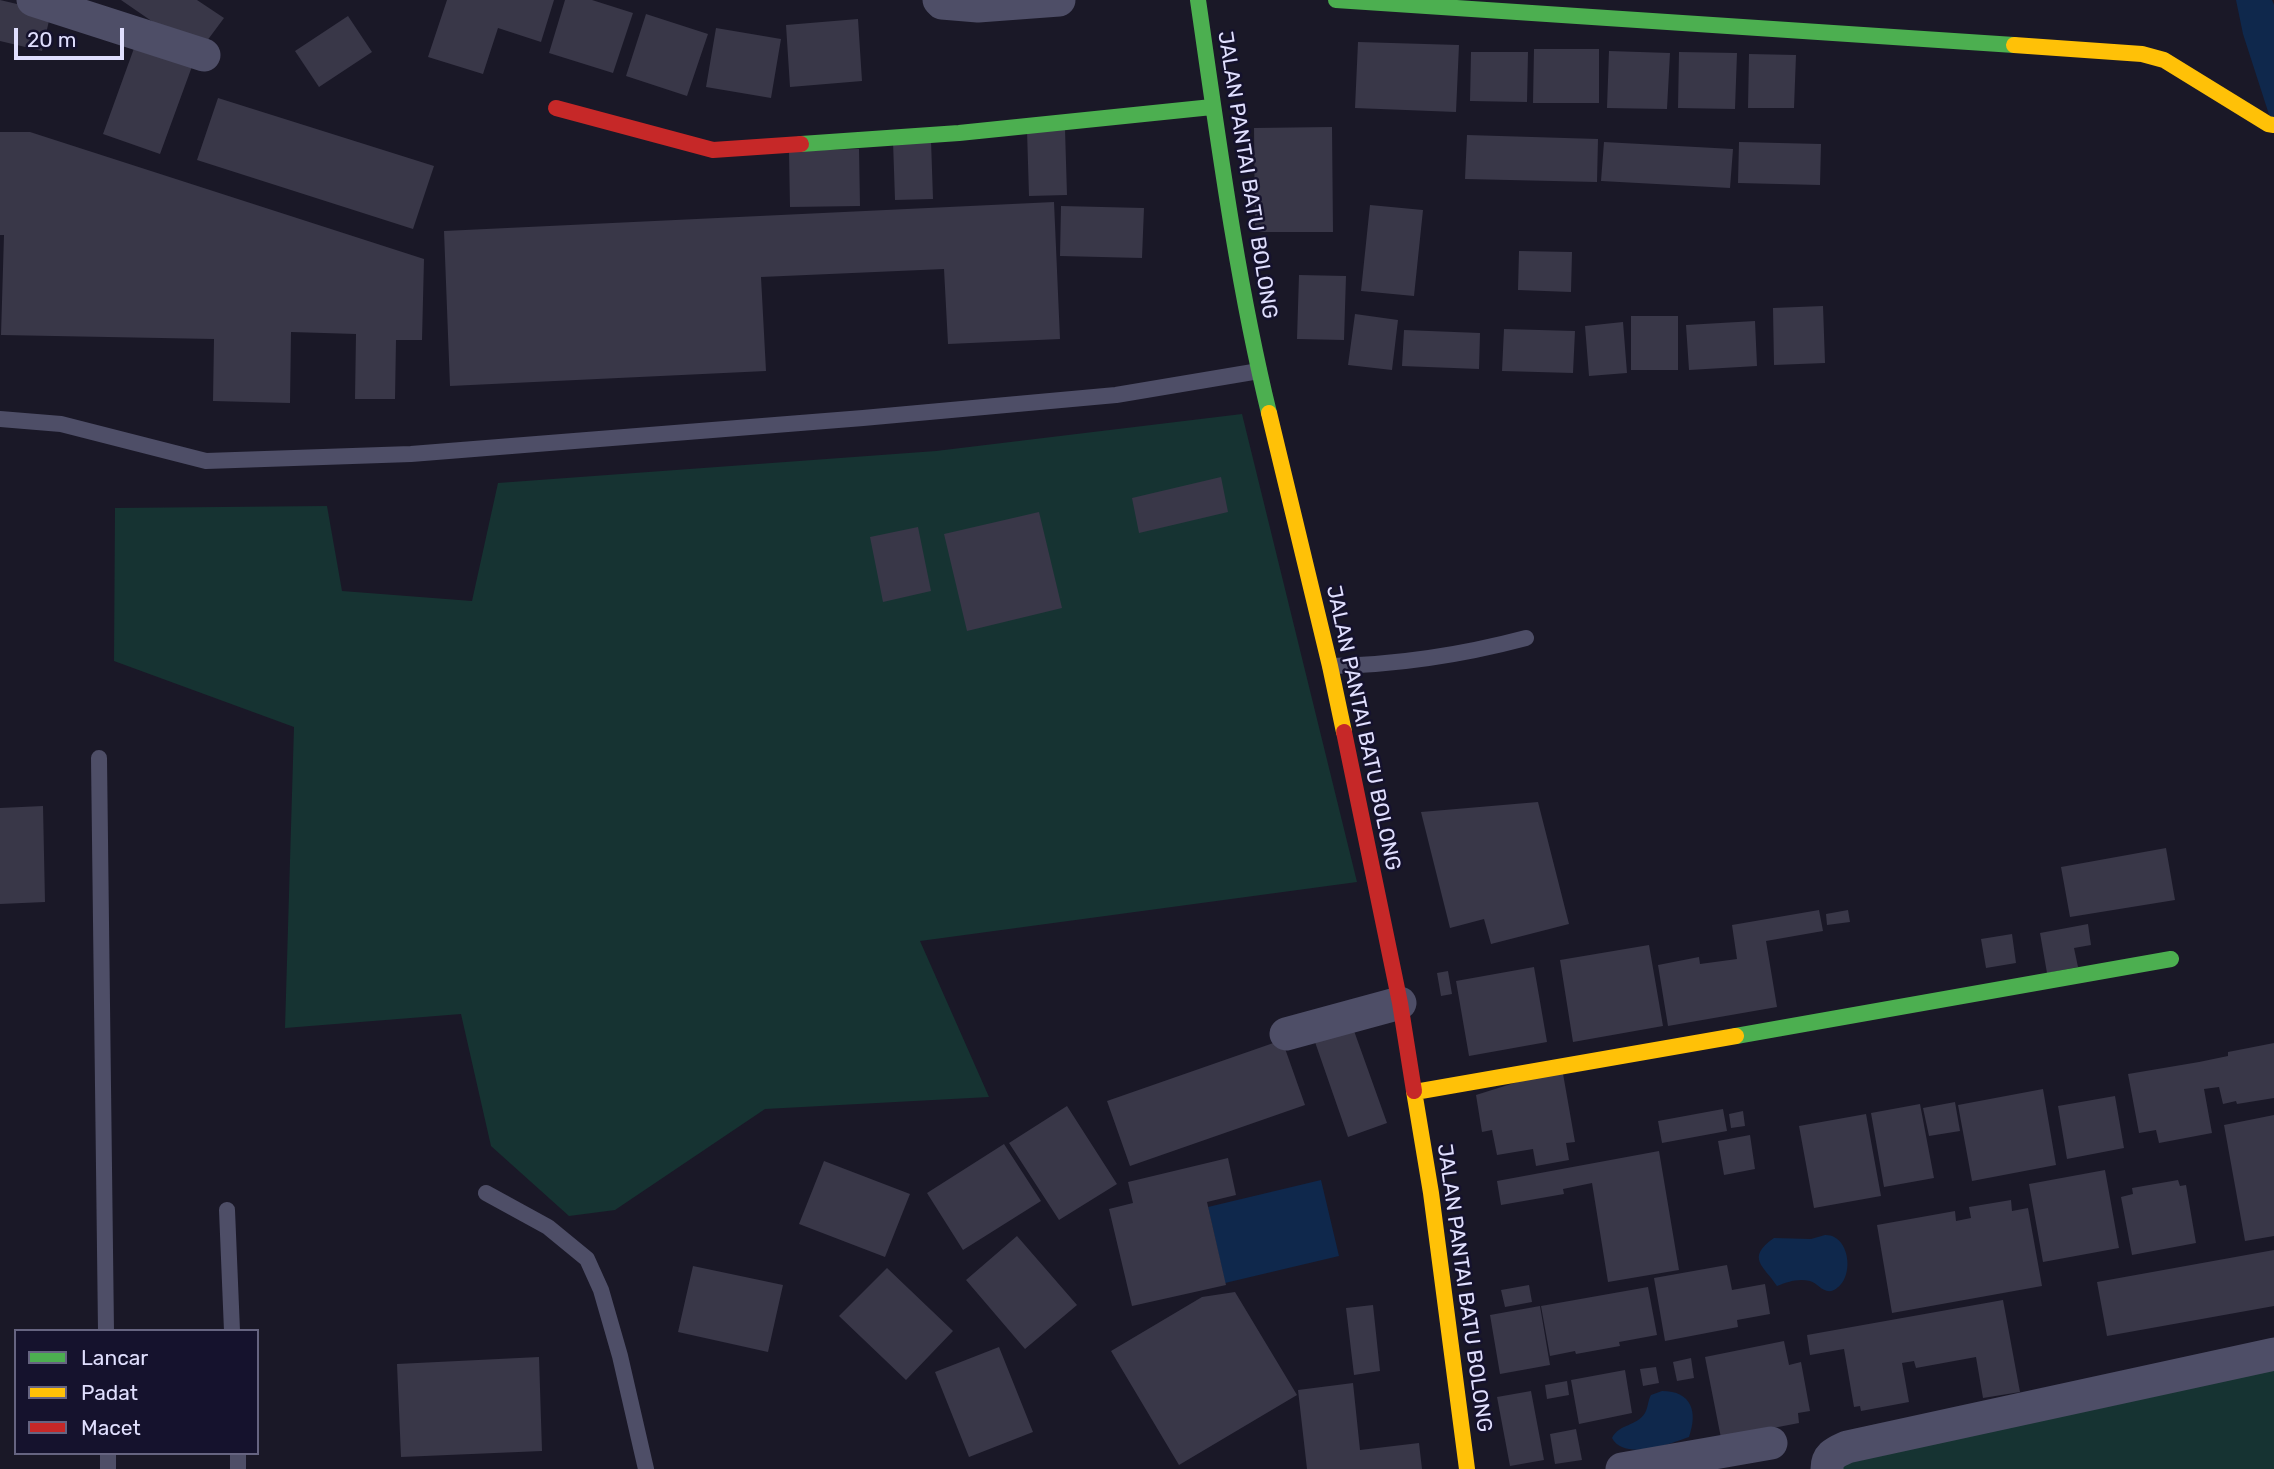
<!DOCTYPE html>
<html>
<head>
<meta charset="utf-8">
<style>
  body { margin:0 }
  #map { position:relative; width:2274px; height:1469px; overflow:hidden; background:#1a1827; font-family:Rubik,sans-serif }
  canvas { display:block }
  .legend { position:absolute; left:14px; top:1329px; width:245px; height:126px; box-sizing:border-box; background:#15122d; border:2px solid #666481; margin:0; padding:9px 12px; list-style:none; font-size:21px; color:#e0dffe }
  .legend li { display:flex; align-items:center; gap:14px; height:35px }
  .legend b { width:35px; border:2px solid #666481 }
  .scale { position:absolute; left:14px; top:28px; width:110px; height:32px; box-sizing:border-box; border:4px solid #e0dffe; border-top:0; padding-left:9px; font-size:21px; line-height:24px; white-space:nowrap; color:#e0dffe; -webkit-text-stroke:5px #15122d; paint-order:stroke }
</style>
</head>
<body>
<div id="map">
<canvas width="2274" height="1469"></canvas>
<ul class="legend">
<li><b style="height:9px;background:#4caf50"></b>Lancar</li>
<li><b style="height:9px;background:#ffc107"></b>Padat</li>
<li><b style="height:9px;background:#c62828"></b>Macet</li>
</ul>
<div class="scale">20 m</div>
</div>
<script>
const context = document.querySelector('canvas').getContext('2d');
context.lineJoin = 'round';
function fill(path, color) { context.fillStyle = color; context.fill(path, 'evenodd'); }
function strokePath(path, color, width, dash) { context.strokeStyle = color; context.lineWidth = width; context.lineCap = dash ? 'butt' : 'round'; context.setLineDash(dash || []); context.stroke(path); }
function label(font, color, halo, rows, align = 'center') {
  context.font = font + ' Rubik,sans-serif'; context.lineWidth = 5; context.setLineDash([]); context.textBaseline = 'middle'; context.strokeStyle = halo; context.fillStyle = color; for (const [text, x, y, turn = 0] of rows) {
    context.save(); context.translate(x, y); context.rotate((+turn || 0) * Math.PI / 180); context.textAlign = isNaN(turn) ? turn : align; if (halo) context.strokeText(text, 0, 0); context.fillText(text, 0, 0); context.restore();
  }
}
fill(new Path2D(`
  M 1242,414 L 1357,882 L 920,941 L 989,1097 L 765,1109 L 615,1210 L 569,1216 L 491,1146 L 461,1014 L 285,1028 L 294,727 L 114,661 L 115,508 L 327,506 L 342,591 L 472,601 L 498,483 L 936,451 Z
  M 2274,1366 L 2274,1469 L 1841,1469 L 1840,1463 Z`), '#163332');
fill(new Path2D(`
  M 2236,0 L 2272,0 L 2274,5 L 2274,130 L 2243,34 Z
  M 1321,1180 L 1339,1256 L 1225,1283 L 1208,1207 Z
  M 1825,1235 C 1850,1234 1856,1279 1834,1290 C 1824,1295 1818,1283 1810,1281 C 1798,1278 1787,1282 1777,1286 C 1764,1266 1745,1258 1774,1238 L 1811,1239 Z
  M 1662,1391 C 1692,1391 1698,1412 1689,1437 C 1670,1444 1624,1461 1612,1438 C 1619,1424 1637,1426 1645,1413 C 1648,1408 1648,1400 1651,1395 Z`), '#0f284c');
fill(new Path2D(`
  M 0,0 L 51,12 L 42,51 L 0,41 Z
  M 121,0 L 197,0 L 224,18 L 198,53 Z
  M 447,0 L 554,0 L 541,42 L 498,28 L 483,74 L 428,57 Z
  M 565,0 L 592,0 L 633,13 L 613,73 L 549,53 Z
  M 646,14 L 708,34 L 687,96 L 626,76 Z
  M 348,16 L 372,52 L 319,87 L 295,51 Z
  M 858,19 L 862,81 L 790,87 L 786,25 Z
  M 716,28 L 781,39 L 771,98 L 706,87 Z
  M 137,40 L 194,61 L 160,154 L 103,134 Z
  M 1358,42 L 1459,45 L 1456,112 L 1355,108 Z
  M 1534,49 L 1599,49 L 1599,103 L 1533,103 Z
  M 1609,51 L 1670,53 L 1667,109 L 1607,108 Z
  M 1471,52 L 1528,52 L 1527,102 L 1470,101 Z
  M 1679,52 L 1737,53 L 1735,109 L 1678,108 Z
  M 1749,54 L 1796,55 L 1794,108 L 1748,108 Z
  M 218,98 L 434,166 L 413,229 L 197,160 Z
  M 1332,127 L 1333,232 L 1255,232 L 1254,128 Z
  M 1065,129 L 1067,195 L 1029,196 L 1027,130 Z
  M 0,132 L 30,132 L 424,259 L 422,340 L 396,340 L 395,399 L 355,399 L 356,334 L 291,332 L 290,403 L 213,401 L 214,339 L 1,335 L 4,235 L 0,235 Z
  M 1467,135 L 1598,139 L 1597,182 L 1465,179 Z
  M 931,140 L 933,199 L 895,200 L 893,141 Z
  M 1604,142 L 1733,149 L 1730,188 L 1601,181 Z
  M 1739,142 L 1821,144 L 1820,185 L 1738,183 Z
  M 859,149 L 860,206 L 790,207 L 789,151 Z
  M 1054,202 L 1060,339 L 948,344 L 944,269 L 761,277 L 766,371 L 450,386 L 444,231 Z
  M 1370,205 L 1423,210 L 1414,296 L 1361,291 Z
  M 1061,206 L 1144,208 L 1142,258 L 1060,256 Z
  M 1519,251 L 1572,252 L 1571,292 L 1518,290 Z
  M 1299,275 L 1346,276 L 1344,340 L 1297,339 Z
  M 1823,306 L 1825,363 L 1774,365 L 1773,308 Z
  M 1355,314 L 1398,320 L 1392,370 L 1348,365 Z
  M 1631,316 L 1678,316 L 1678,370 L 1631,370 Z
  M 1755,321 L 1757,366 L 1689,370 L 1686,325 Z
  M 1623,322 L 1627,373 L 1589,376 L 1585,326 Z
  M 1504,329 L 1575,331 L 1573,373 L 1502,371 Z
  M 1404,330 L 1480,333 L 1479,369 L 1402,366 Z
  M 1221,477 L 1228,512 L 1139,533 L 1132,498 Z
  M 1039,512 L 1062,608 L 967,631 L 944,534 Z
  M 918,527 L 931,591 L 883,602 L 870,537 Z
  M 1538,802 L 1569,924 L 1491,944 L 1484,919 L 1450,928 L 1421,812 Z
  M 43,806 L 45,902 L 0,904 L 0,808 Z
  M 2166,848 L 2175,900 L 2070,917 L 2061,867 Z
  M 1819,910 L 1823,931 L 1766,941 L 1777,1007 L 1668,1026 L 1658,965 L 1699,957 L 1700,964 L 1737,959 L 1732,925 Z
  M 1848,910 L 1850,922 L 1827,925 L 1826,914 Z
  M 2088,924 L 2091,945 L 2074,948 L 2078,967 L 2047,973 L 2040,933 Z
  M 2012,934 L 2016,963 L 1986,968 L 1981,939 Z
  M 1649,945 L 1663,1026 L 1573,1042 L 1560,960 Z
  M 1534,967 L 1547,1042 L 1469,1056 L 1456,981 Z
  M 1448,971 L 1452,994 L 1441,996 L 1437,973 Z
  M 1353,1028 L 1387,1123 L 1348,1137 L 1315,1042 Z
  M 1282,1040 L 1305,1105 L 1130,1166 L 1107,1101 Z
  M 2274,1043 L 2274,1098 L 2237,1104 L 2236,1101 L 2223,1104 L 2219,1087 L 2204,1089 L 2212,1133 L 2159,1143 L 2156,1130 L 2139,1133 L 2128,1074 L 2199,1062 L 2228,1056 L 2228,1052 Z
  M 1562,1068 L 1575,1142 L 1566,1143 L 1569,1160 L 1536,1166 L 1533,1149 L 1497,1155 L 1492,1130 L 1482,1132 L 1476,1095 Z
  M 2043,1089 L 2056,1165 L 1972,1181 L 1958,1105 Z
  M 2115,1096 L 2124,1148 L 2067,1159 L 2058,1106 Z
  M 1955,1102 L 1960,1131 L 1929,1136 L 1923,1108 Z
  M 1920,1104 L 1934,1178 L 1884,1187 L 1871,1113 Z
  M 1067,1106 L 1117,1184 L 1059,1220 L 1009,1143 Z
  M 1723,1109 L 1727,1131 L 1662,1143 L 1658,1121 Z
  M 1743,1111 L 1745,1126 L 1731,1128 L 1729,1114 Z
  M 1866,1114 L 1881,1196 L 1814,1208 L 1799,1126 Z
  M 2274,1115 L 2274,1236 L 2245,1241 L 2224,1125 Z
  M 1750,1135 L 1755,1169 L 1724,1175 L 1718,1141 Z
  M 1004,1144 L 1041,1201 L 963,1250 L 927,1193 Z
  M 1659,1151 L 1679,1270 L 1608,1282 L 1592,1183 L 1563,1189 L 1564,1194 L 1501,1205 L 1497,1181 Z
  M 1228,1158 L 1236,1195 L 1207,1202 L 1226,1285 L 1132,1306 L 1109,1209 L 1133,1203 L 1128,1182 Z
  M 824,1161 L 910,1194 L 885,1257 L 799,1224 Z
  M 2105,1170 L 2119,1248 L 2043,1262 L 2029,1184 Z
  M 2178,1180 L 2180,1186 L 2186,1185 L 2196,1243 L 2132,1255 L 2121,1197 L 2133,1194 L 2132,1188 Z
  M 2011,1200 L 2012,1211 L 2028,1208 L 2042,1286 L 1892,1313 L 1877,1225 L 1955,1211 L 1956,1221 L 1971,1218 L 1969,1207 Z
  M 1017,1236 L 1077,1305 L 1025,1349 L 966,1280 Z
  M 2274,1250 L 2274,1306 L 2107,1336 L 2097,1282 Z
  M 1727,1265 L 1732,1290 L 1765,1284 L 1770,1314 L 1737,1320 L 1738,1327 L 1665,1341 L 1654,1278 Z
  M 693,1266 L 783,1285 L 768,1352 L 678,1332 Z
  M 887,1268 L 953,1331 L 906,1380 L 839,1316 Z
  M 1529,1285 L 1532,1302 L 1505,1307 L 1501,1290 Z
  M 1648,1287 L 1657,1335 L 1619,1342 L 1620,1346 L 1576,1354 L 1575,1351 L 1550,1356 L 1541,1306 Z
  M 1235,1292 L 1297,1395 L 1179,1465 L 1111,1351 L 1202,1297 Z
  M 2003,1300 L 2020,1392 L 1983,1398 L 1976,1357 L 1916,1368 L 1914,1361 L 1902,1363 L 1909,1402 L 1861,1411 L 1860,1406 L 1854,1407 L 1844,1349 L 1810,1355 L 1807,1335 Z
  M 1373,1305 L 1380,1371 L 1354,1375 L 1346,1308 Z
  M 1540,1306 L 1550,1365 L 1500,1374 L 1490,1315 Z
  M 1784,1341 L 1789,1365 L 1801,1362 L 1810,1411 L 1798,1413 L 1799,1423 L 1721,1438 L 1705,1357 Z
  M 999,1347 L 1033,1432 L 969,1457 L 935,1372 Z
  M 539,1357 L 542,1451 L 401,1457 L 397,1364 Z
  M 1691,1358 L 1694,1378 L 1677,1381 L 1673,1362 Z
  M 1656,1367 L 1659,1383 L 1643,1386 L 1640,1369 Z
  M 1625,1370 L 1632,1413 L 1579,1424 L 1571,1380 Z
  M 1567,1381 L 1569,1395 L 1547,1399 L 1545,1385 Z
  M 1353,1383 L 1360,1450 L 1419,1443 L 1422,1469 L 1307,1469 L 1298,1390 Z
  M 1531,1391 L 1544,1460 L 1510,1466 L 1497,1397 Z
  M 1576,1429 L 1582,1460 L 1555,1464 L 1550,1434 Z`), '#393748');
strokePath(new Path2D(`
  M 0,419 L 61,424 L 206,461 L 411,454 L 863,418 L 1116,395 L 1259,371
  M 1330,666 C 1396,665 1462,655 1526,638
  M 99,758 L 106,1331
  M 486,1193 L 548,1227 L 587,1259 L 601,1290 L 620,1356 L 646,1469
  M 227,1210 L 232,1331
  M 108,1453 L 108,1469
  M 238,1453 L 238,1469`), '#4e4e67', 16);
strokePath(new Path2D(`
  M 33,0 L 204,55
  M 939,0 L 942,3 L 978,6 L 1059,0
  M 1286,1034 L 1400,1003
  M 1622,1469 L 1771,1443
  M 1827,1469 C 1827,1455 1836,1452 1847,1447 L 2274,1354`), '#4e4e67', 33);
strokePath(new Path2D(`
  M 1198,0 C 1218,138 1236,277 1269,413
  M 1336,0 L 2014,45
  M 801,144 L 959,133 L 1212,107
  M 1736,1036 L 2171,959`), '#4caf50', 16);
strokePath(new Path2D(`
  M 2014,45 L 2142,54 L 2164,60 L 2268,124 L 2274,125
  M 1269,413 L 1330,666 L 1344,732
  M 1414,1091 L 1431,1193 L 1467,1469
  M 1415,1092 L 1736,1036`), '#ffc107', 16);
strokePath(new Path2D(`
  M 556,108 L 713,150 L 801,144
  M 1344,732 L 1400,1003 L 1414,1091`), '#c62828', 16);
label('21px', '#e0dffe', '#15122d', [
  ["JALAN PANTAI BATU BOLONG",1247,175,81],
  ["JALAN PANTAI BATU BOLONG",1363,728,78],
  ["JALAN PANTAI BATU BOLONG",1464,1288,82]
]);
</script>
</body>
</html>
